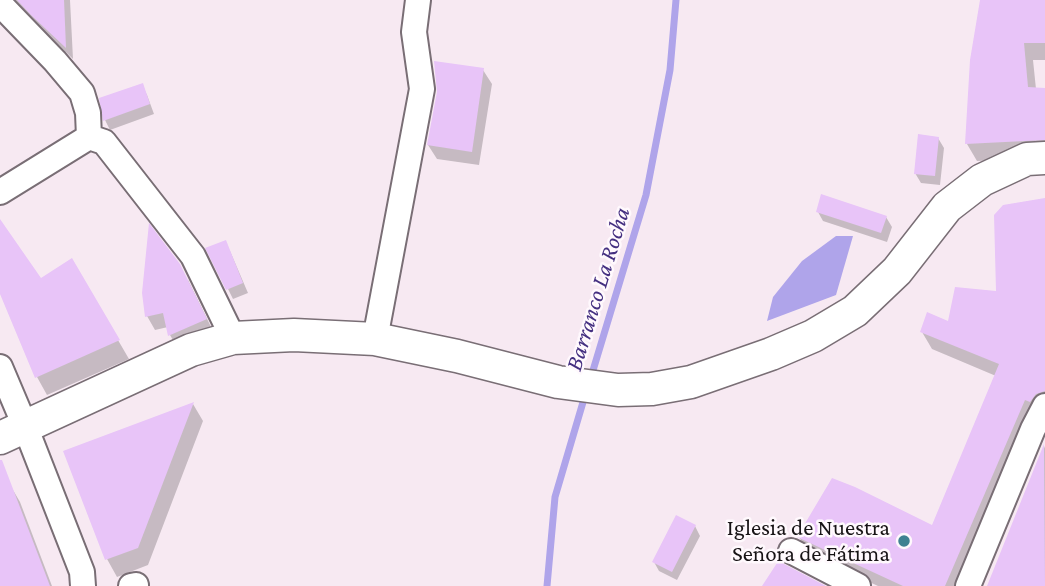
<!DOCTYPE html>
<html>
<head>
<meta charset="utf-8">
<style>
  body { margin:0 }
  canvas { display:block; background:#f7e9f2 }
</style>
</head>
<body>
<canvas width="1045" height="586"></canvas>
<script>
const context = document.querySelector('canvas').getContext('2d');
context.lineJoin = 'round';
function fill(path, color) { context.fillStyle = color; context.fill(path, 'evenodd'); }
function strokePath(path, color, width, dash) { context.strokeStyle = color; context.lineWidth = width; context.lineCap = dash ? 'butt' : 'round'; context.setLineDash(dash || []); context.stroke(path); }
function label(font, color, halo, rows, align = 'center') {
  context.font = font + ' "Crimson Pro",serif'; context.lineWidth = 5; context.setLineDash([]); context.textBaseline = 'middle'; context.strokeStyle = halo; context.fillStyle = color; for (const [text, x, y, turn = 0] of rows) {
    context.save(); context.translate(x, y); context.rotate((+turn || 0) * Math.PI / 180); context.textAlign = isNaN(turn) ? turn : align; if (halo) context.strokeText(text, 0, 0); context.fillText(text, 0, 0); context.restore();
  }
}
fill(new Path2D(`
  M 836,236 L 853,236 L 836,295 L 767,321 L 773,297 L 802,261 Z`), '#afa4ea');
fill(new Path2D(`
  M 10,0 L 70,0 L 73,59 L 21,8 Z
  M 981,0 L 1045,0 L 1045,60 L 1033,60 L 1036,89 L 1045,89 L 1045,158 L 977,161 L 967,144 L 972,60 Z
  M 483,70 L 492,84 L 479,165 L 437,159 L 428,145 Z
  M 142,85 L 147,95 L 154,114 L 110,130 L 105,120 Z
  M 938,138 L 944,148 L 940,185 L 921,183 L 915,173 Z
  M 1045,199 L 1045,412 L 962,586 L 878,586 L 809,554 L 799,537 L 933,527 L 996,376 L 932,349 L 922,332 L 949,324 L 998,293 Z
  M 818,212 L 886,217 L 892,227 L 887,242 L 823,221 Z
  M 0,222 L 40,280 L 72,261 L 129,359 L 47,395 L 37,377 L 0,290 Z
  M 208,249 L 230,251 L 248,293 L 233,299 Z
  M 188,280 L 214,333 L 178,349 L 170,335 L 168,327 L 155,330 L 147,316 Z
  M 193,404 L 203,421 L 148,565 L 117,577 L 107,559 L 66,452 Z
  M 1045,446 L 1045,586 L 989,586 Z
  M 10,485 L 20,502 L 52,586 L 0,586 L 0,488 Z
  M 695,526 L 700,536 L 677,580 L 659,571 L 654,562 Z`), '#0003');
strokePath(new Path2D(`
  M 591,377 L 646,195 L 670,70 L 676,0
  M 547,586 L 555,497 L 586,392`), '#afa4ea', 7);
fill(new Path2D(`
  M 17,0 L 64,0 L 66,48 L 31,15 Z
  M 980,0 L 1045,0 L 1045,43 L 1024,43 L 1028,87 L 1045,88 L 1045,140 L 965,144 L 970,60 Z
  M 434,61 L 484,68 L 472,152 L 427,145 L 437,92 Z
  M 143,83 L 150,104 L 103,121 L 99,98 Z
  M 918,134 L 939,137 L 935,176 L 914,174 Z
  M 821,194 L 887,216 L 881,233 L 816,212 Z
  M 1045,198 L 1045,391 L 1036,394 L 1030,402 L 1025,400 L 945,586 L 903,586 L 797,537 L 832,478 L 855,487 L 932,525 L 999,364 L 920,332 L 927,312 L 948,321 L 955,287 L 996,291 L 994,215 L 1003,205 Z
  M 0,219 L 41,278 L 72,258 L 120,340 L 35,378 L 0,294 Z
  M 149,223 L 180,264 L 207,319 L 168,336 L 163,313 L 145,317 L 142,293 Z
  M 226,240 L 243,283 L 226,290 L 205,248 Z
  M 194,402 L 138,548 L 105,560 L 63,451 Z
  M 1044,444 L 1045,586 L 987,586 Z
  M 0,460 L 2,460 L 50,586 L 0,586 Z
  M 676,515 L 696,525 L 672,572 L 652,562 Z
  M 779,560 L 784,564 L 826,586 L 762,586 Z`), '#e8c4f8');
const minor = new Path2D(`
  M 0,4 L 55,61 L 82,93 L 88,113 L 89,137 L 104,142 L 193,256 L 233,338
  M 0,192 L 89,137
  M 375,339 L 422,89 L 414,32 L 418,0
  M 0,367 L 25,426 L 82,572 L 83,586
  M 791,551 L 858,586
  M 131,586 L 136,585 L 136,586
  M 968,586 L 1033,429 L 1045,406`);
const tertiary = new Path2D(`
  M 0,438 L 191,350 L 233,338 L 294,335 L 375,339 L 457,356 L 558,382 L 618,390 L 652,389 L 691,382 L 771,354 L 813,336 L 855,311 L 897,271 L 947,207 L 982,180 L 1027,159 L 1045,158`);
strokePath(minor, '#796e75', 28);
strokePath(tertiary, '#796e75', 35);
strokePath(minor, '#fff', 24);
strokePath(tertiary, '#fff', 32);
for (const [x, y, r, color] of [
  [904,541,7,"#3f8192"]
]) { const dot = new Path2D(); dot.arc(x, y, r, 0, 2 * Math.PI); context.fillStyle = color; context.fill(dot); strokePath(dot, '#fff9fd', 2.5); }
label('23px', '#171315', '#fff9fd', [
  ["Iglesia de Nuestra",890,528],
  ["Señora de Fátima",890,554]
], 'right');
label('italic 24px', '#453081', '#fff9fd', [
  ["Barranco La Rocha",598,289,-73]
]);
</script>
</body>
</html>
